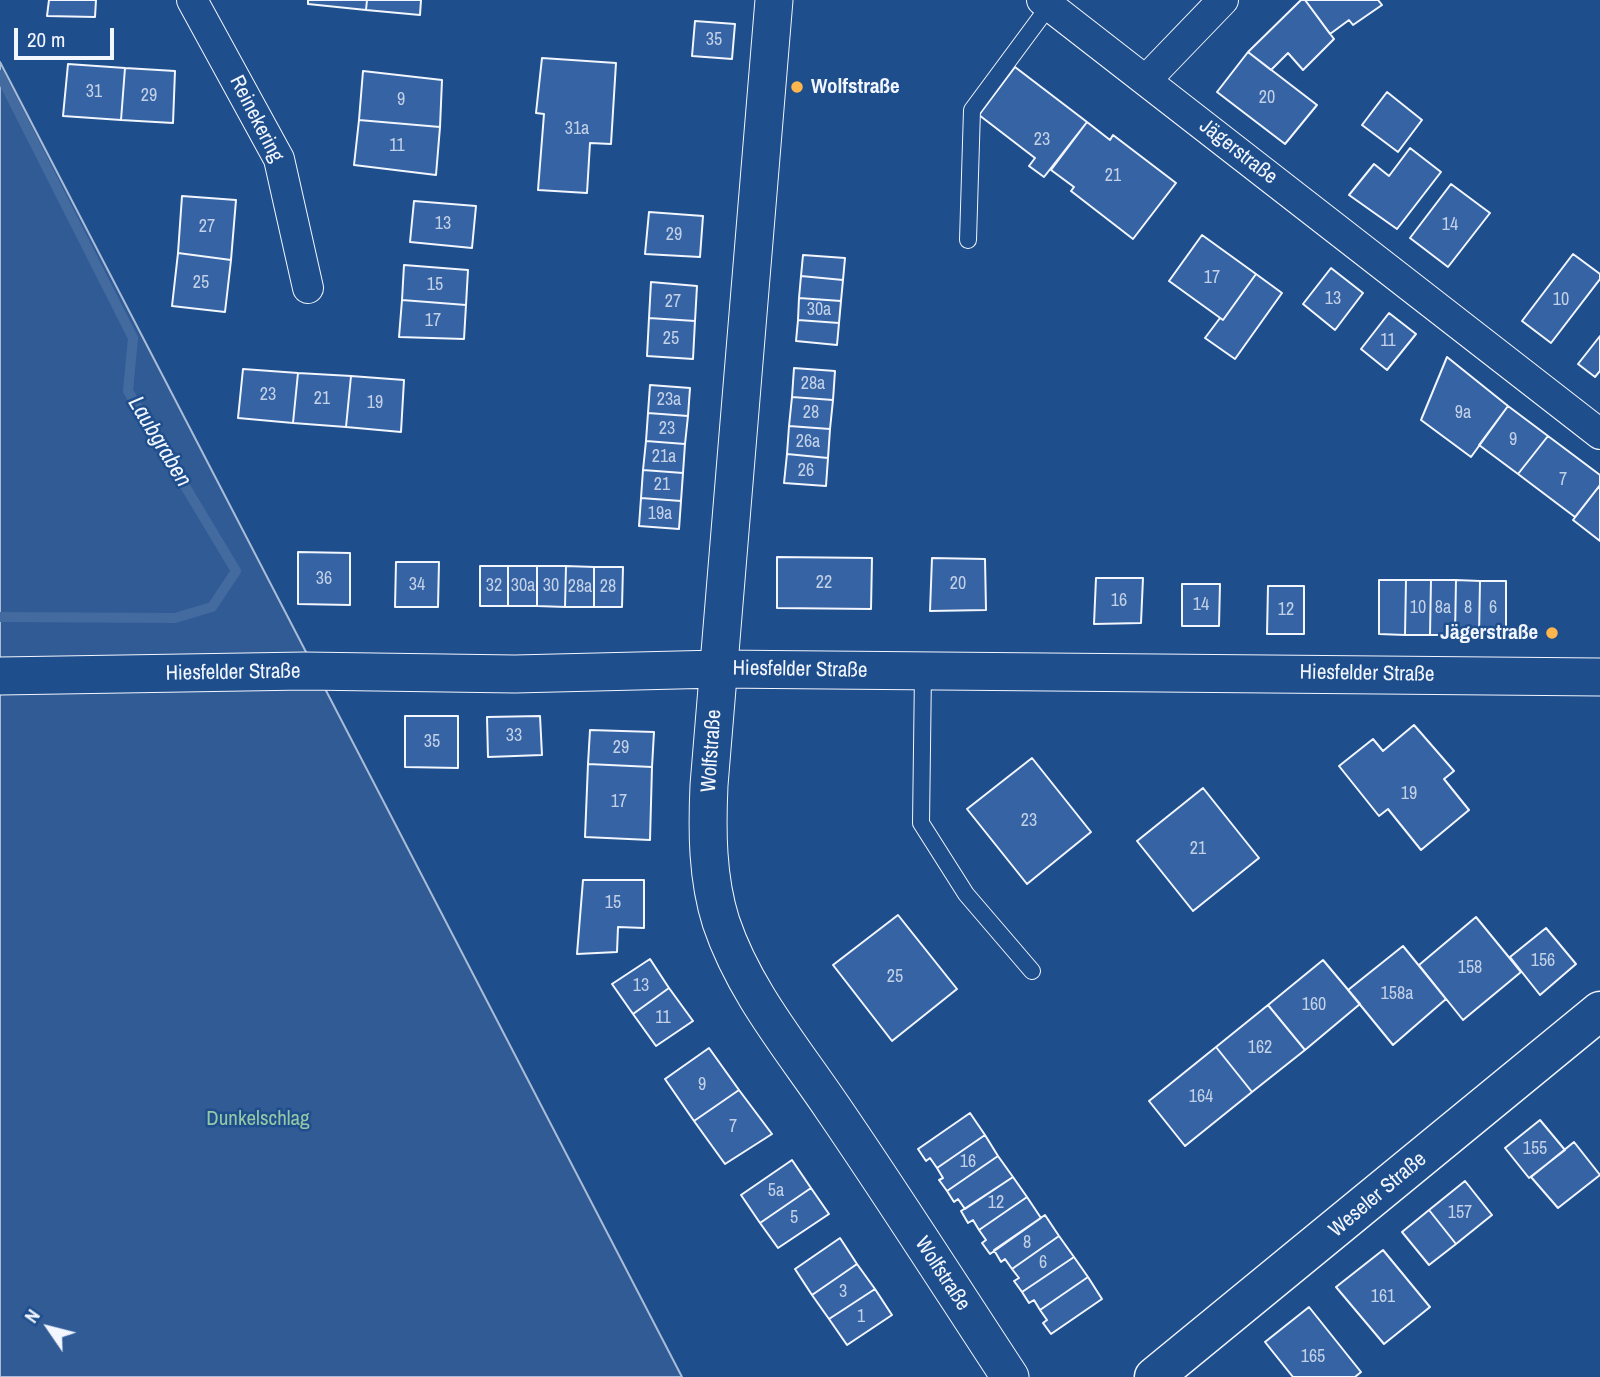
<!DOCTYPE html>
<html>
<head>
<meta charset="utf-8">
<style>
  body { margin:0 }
  #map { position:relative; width:1600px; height:1377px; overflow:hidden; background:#1f4e8c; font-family:"Archivo Narrow",sans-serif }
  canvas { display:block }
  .north { position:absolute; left:14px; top:1293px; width:70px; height:70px; -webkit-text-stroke:5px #1f4e8c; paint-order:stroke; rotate:305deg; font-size:19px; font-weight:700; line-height:28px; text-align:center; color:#f2f6ff }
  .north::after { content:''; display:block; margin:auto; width:24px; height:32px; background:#f2f6ff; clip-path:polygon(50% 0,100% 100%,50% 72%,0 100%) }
  .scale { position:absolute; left:14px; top:28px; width:100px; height:32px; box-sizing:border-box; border:4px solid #f2f6ff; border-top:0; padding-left:9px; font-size:21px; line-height:24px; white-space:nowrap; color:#f2f6ff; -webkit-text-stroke:5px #1f4e8c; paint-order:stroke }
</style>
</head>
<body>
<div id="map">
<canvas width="1600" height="1377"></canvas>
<div class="north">N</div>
<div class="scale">20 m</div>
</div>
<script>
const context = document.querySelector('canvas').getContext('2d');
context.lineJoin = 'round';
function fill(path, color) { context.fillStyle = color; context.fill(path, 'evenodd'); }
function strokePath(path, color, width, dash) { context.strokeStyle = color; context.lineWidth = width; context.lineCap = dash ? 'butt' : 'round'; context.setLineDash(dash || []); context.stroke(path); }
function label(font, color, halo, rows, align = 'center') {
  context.font = font + ' "Archivo Narrow",sans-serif'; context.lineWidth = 5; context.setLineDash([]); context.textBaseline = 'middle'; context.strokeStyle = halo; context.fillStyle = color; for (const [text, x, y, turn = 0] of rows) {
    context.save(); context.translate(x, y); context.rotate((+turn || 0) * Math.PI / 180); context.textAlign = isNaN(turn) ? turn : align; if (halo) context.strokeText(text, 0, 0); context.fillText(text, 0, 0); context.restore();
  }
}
const green = new Path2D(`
  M 0,62 L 682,1377 L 0,1377 Z`);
fill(green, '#305b95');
strokePath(green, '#a8bbd7', 2);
strokePath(new Path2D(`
  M 0,75 L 133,338 L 128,391 L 236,571 L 212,607 L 175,618 L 0,617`), '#446ba0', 10);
const building = new Path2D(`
  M 49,0 L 96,0 L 95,17 L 47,16 Z
  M 308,0 L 367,0 L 366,10 L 308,4 Z
  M 367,0 L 421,0 L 420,15 L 366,10 Z
  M 1301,0 L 1305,0 L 1334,39 L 1303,70 L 1288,53 L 1271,70 L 1248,52 Z
  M 1305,0 L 1378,0 L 1382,5 L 1353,25 L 1349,20 L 1330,34 Z
  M 695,21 L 735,24 L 732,59 L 692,56 Z
  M 1248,52 L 1317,105 L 1285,144 L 1217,92 Z
  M 542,58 L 616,63 L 611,144 L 590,143 L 587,193 L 538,190 L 544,114 L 536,113 Z
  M 68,64 L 125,68 L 121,120 L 63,116 Z
  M 1015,67 L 1087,122 L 1044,177 L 1029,166 L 1035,158 L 979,115 Z
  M 125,68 L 175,71 L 173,123 L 121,120 Z
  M 363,71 L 442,80 L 440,127 L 359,120 Z
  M 1387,92 L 1422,120 L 1398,152 L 1362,125 Z
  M 359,120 L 440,127 L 436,175 L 354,165 Z
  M 1087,122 L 1110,140 L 1113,135 L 1176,183 L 1133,239 L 1071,191 L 1074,187 L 1051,170 Z
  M 1410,148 L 1441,172 L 1397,229 L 1349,195 L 1374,164 L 1389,176 Z
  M 1451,184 L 1490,213 L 1448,267 L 1410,238 Z
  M 182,196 L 236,200 L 231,260 L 178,253 Z
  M 414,201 L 476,206 L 472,248 L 410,242 Z
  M 649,212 L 703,216 L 700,257 L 645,254 Z
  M 1202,235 L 1256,274 L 1223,320 L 1169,281 Z
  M 178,253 L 231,260 L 225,312 L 172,306 Z
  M 1573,254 L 1600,274 L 1600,279 L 1551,343 L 1522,321 Z
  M 803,255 L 845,258 L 843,280 L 801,276 Z
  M 404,265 L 468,270 L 466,305 L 402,300 Z
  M 1331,268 L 1363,293 L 1335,330 L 1303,304 Z
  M 1256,274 L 1282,293 L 1235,359 L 1205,338 L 1220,318 L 1223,320 Z
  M 801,276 L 843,280 L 841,301 L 799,298 Z
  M 651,282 L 697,286 L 695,321 L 649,318 Z
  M 799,298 L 841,301 L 839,323 L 798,320 Z
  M 402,300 L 466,305 L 464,339 L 399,337 Z
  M 1389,313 L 1416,334 L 1387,370 L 1361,349 Z
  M 649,318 L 695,321 L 693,359 L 647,356 Z
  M 798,320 L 839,323 L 837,345 L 796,341 Z
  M 1600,336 L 1600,371 L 1595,377 L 1578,364 Z
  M 1447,357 L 1508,406 L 1471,457 L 1421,420 Z
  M 794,368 L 835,371 L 833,400 L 792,397 Z
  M 243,369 L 298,373 L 293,423 L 238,418 Z
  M 298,373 L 351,376 L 346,427 L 293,423 Z
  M 351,376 L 404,380 L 401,432 L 346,427 Z
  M 650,385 L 690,388 L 688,416 L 648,413 Z
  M 792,397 L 833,400 L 830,429 L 789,426 Z
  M 1508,406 L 1548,436 L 1518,474 L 1479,445 Z
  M 648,413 L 688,416 L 685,444 L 646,441 Z
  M 789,426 L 830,429 L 828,458 L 787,454 Z
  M 1548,436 L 1600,475 L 1600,485 L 1575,517 L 1518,474 Z
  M 646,441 L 685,444 L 683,473 L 643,470 Z
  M 787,454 L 828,458 L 826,486 L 784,483 Z
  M 643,470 L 683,473 L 681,501 L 641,498 Z
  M 1600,485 L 1600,541 L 1573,520 Z
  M 641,498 L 681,501 L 679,529 L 639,526 Z
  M 298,552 L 350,553 L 350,605 L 298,604 Z
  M 777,557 L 872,558 L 871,609 L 777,608 Z
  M 932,558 L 985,559 L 986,610 L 930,611 Z
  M 396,562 L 439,562 L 438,607 L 395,607 Z
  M 480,566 L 508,566 L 508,606 L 480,606 Z
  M 508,566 L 537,566 L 537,606 L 508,606 Z
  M 537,566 L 566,566 L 565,607 L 537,606 Z
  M 566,566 L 594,567 L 594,607 L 565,607 Z
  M 594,567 L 623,567 L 622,607 L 594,607 Z
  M 1096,578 L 1143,578 L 1141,623 L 1094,624 Z
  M 1379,580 L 1406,580 L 1405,635 L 1379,634 Z
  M 1406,580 L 1431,580 L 1430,635 L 1405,635 Z
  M 1431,580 L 1456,580 L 1455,635 L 1430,635 Z
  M 1456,580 L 1480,581 L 1479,636 L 1455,635 Z
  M 1480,581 L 1506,581 L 1506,636 L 1479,636 Z
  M 1182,584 L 1220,584 L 1219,626 L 1182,626 Z
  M 1268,586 L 1304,586 L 1304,634 L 1267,634 Z
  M 405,716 L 458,716 L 458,768 L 405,767 Z
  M 540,716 L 542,755 L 488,757 L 487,717 Z
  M 1414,725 L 1454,771 L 1444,779 L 1469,810 L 1421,850 L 1388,809 L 1379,816 L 1339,766 L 1373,739 L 1383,751 Z
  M 590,730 L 654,732 L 652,767 L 588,764 Z
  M 1032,758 L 1091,832 L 1027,884 L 967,809 Z
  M 588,764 L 652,767 L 650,840 L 585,837 Z
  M 1203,788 L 1259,858 L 1193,911 L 1137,841 Z
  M 583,880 L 644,880 L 644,928 L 618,927 L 617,952 L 577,954 Z
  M 898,915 L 957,989 L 892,1041 L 833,965 Z
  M 1476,917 L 1521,972 L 1463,1020 L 1419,965 Z
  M 1546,928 L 1576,964 L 1540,995 L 1510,957 Z
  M 1403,946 L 1446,999 L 1393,1045 L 1348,990 Z
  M 650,959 L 669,988 L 633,1014 L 612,984 Z
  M 1323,960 L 1360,1004 L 1305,1050 L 1268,1005 Z
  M 669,988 L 693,1021 L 656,1046 L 633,1014 Z
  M 1268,1005 L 1305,1050 L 1252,1092 L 1216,1047 Z
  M 1216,1047 L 1252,1092 L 1185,1146 L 1149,1101 Z
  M 709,1048 L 739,1090 L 694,1121 L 665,1079 Z
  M 739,1090 L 772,1134 L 725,1164 L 694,1121 Z
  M 970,1113 L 985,1135 L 937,1168 L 930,1158 L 926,1161 L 918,1149 Z
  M 1540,1120 L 1565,1150 L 1529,1178 L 1505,1148 Z
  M 985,1135 L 998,1156 L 947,1191 L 939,1180 L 943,1178 L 937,1168 Z
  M 1574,1142 L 1600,1175 L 1558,1208 L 1531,1177 Z
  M 998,1156 L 1013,1177 L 965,1209 L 958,1199 L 954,1202 L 947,1191 Z
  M 792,1160 L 811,1188 L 760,1223 L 741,1195 Z
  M 1013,1177 L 1027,1197 L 979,1230 L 973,1220 L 968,1223 L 961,1211 Z
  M 1465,1181 L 1492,1215 L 1456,1244 L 1429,1210 Z
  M 811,1188 L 829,1214 L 778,1248 L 760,1223 Z
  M 1027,1197 L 1041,1218 L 990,1254 L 982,1243 L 986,1240 L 979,1230 Z
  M 1429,1210 L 1456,1244 L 1429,1265 L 1402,1232 Z
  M 1045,1215 L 1059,1236 L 1012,1269 L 1005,1259 L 1001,1262 L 994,1250 Z
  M 1059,1236 L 1074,1257 L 1022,1292 L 1014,1281 L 1019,1278 L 1012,1269 Z
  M 840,1238 L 857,1264 L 812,1295 L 795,1269 Z
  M 1383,1250 L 1430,1307 L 1384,1344 L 1336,1287 Z
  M 1074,1257 L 1088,1277 L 1040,1310 L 1034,1300 L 1029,1303 L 1022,1292 Z
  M 857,1264 L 875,1289 L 829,1319 L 812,1295 Z
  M 1088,1277 L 1102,1299 L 1051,1334 L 1043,1323 L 1047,1320 L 1040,1310 Z
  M 875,1289 L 892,1315 L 847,1345 L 829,1319 Z
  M 1309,1307 L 1361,1372 L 1355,1377 L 1293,1377 L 1265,1342 Z`);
fill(building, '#3563a3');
strokePath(building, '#f2f6ff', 2);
const service = new Path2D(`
  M 968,240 L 972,110 L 1049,6
  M 923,672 L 921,823 L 966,894 L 1032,971`);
const minor = new Path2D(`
  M 192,0 L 279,159 L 308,288
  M 1042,0 L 1600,434
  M 1146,80 L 1223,0`);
const tertiary = new Path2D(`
  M 774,0 L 709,785 C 707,830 707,878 721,922 C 744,991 792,1048 832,1107 C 893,1196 951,1287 1010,1377
  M 0,676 L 305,671 L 515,674 L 718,669 L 1600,677`);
const secondary = new Path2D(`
  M 1154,1377 L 1600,1011`);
strokePath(service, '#f2f6ff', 18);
strokePath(minor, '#f2f6ff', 32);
strokePath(tertiary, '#f2f6ff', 39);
strokePath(secondary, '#f2f6ff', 41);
strokePath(service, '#1f4e8c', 16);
strokePath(minor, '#1f4e8c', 30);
strokePath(tertiary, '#1f4e8c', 37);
strokePath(secondary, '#1f4e8c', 38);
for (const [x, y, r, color] of [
  [797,87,7,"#ffb74d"],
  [1552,633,7,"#ffb74d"]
]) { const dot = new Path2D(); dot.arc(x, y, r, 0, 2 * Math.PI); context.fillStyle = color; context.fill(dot); strokePath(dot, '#1f4e8c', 2.5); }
label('18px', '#c3d1e8', null, [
  ["35",714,40],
  ["31",94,92],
  ["29",149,96],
  ["20",1267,98],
  ["9",401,100],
  ["31a",577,129],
  ["23",1042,140],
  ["11",397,146],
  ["21",1113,176],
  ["13",443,224],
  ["14",1450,225],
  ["27",207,227],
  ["29",674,235],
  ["17",1212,278],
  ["25",201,283],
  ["15",435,285],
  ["13",1333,299],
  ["10",1561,300],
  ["27",673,302],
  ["30a",819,310],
  ["17",433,321],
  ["25",671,339],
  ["11",1388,341],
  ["28a",813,384],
  ["23",268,395],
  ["21",322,399],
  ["23a",669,400],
  ["19",375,403],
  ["28",811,413],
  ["9a",1463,413],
  ["23",667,429],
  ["9",1513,440],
  ["26a",808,442],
  ["21a",664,457],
  ["26",806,471],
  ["7",1563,480],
  ["21",662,485],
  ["19a",660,514],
  ["36",324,579],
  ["22",824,583],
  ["20",958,584],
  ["34",417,585],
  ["32",494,586],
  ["30a",523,586],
  ["30",551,586],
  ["28a",580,587],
  ["28",608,587],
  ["16",1119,601],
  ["14",1201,605],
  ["10",1418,608],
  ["8a",1443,608],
  ["8",1468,608],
  ["6",1493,608],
  ["12",1286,610],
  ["33",514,736],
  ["35",432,742],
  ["29",621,748],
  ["19",1409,794],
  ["17",619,802],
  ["23",1029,821],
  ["21",1198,849],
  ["15",613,903],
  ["156",1543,961],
  ["158",1470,968],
  ["25",895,977],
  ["13",641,986],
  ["158a",1397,994],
  ["160",1314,1005],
  ["11",663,1018],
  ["162",1260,1048],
  ["9",702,1085],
  ["164",1201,1097],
  ["7",733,1127],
  ["155",1535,1149],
  ["16",968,1162],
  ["5a",776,1191],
  ["12",996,1203],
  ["157",1460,1213],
  ["5",794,1218],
  ["8",1027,1243],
  ["6",1043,1263],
  ["3",843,1292],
  ["161",1383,1297],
  ["1",861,1317],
  ["165",1313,1357]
]);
label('bold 21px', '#f2f6ff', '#1f4e8c', [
  ["Wolfstraße",811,87],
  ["Jägerstraße",1538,633,"right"]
], 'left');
label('21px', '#f2f6ff', '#1f4e8c', [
  ["Reinekering",256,119,63],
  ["Jägerstraße",1238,152,38],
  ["Hiesfelder Straße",800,670,1],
  ["Hiesfelder Straße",233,673,-1],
  ["Hiesfelder Straße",1367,674,1],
  ["Wolfstraße",712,751,-86],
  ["Weseler Straße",1378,1195,-40],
  ["Wolfstraße",942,1274,57]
]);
label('21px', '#97c8a6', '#1f4e8c', [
  ["Dunkelschlag",258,1119]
]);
label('italic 23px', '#f2f6ff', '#1f4e8c', [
  ["Laubgraben",159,442,59]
]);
</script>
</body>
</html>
